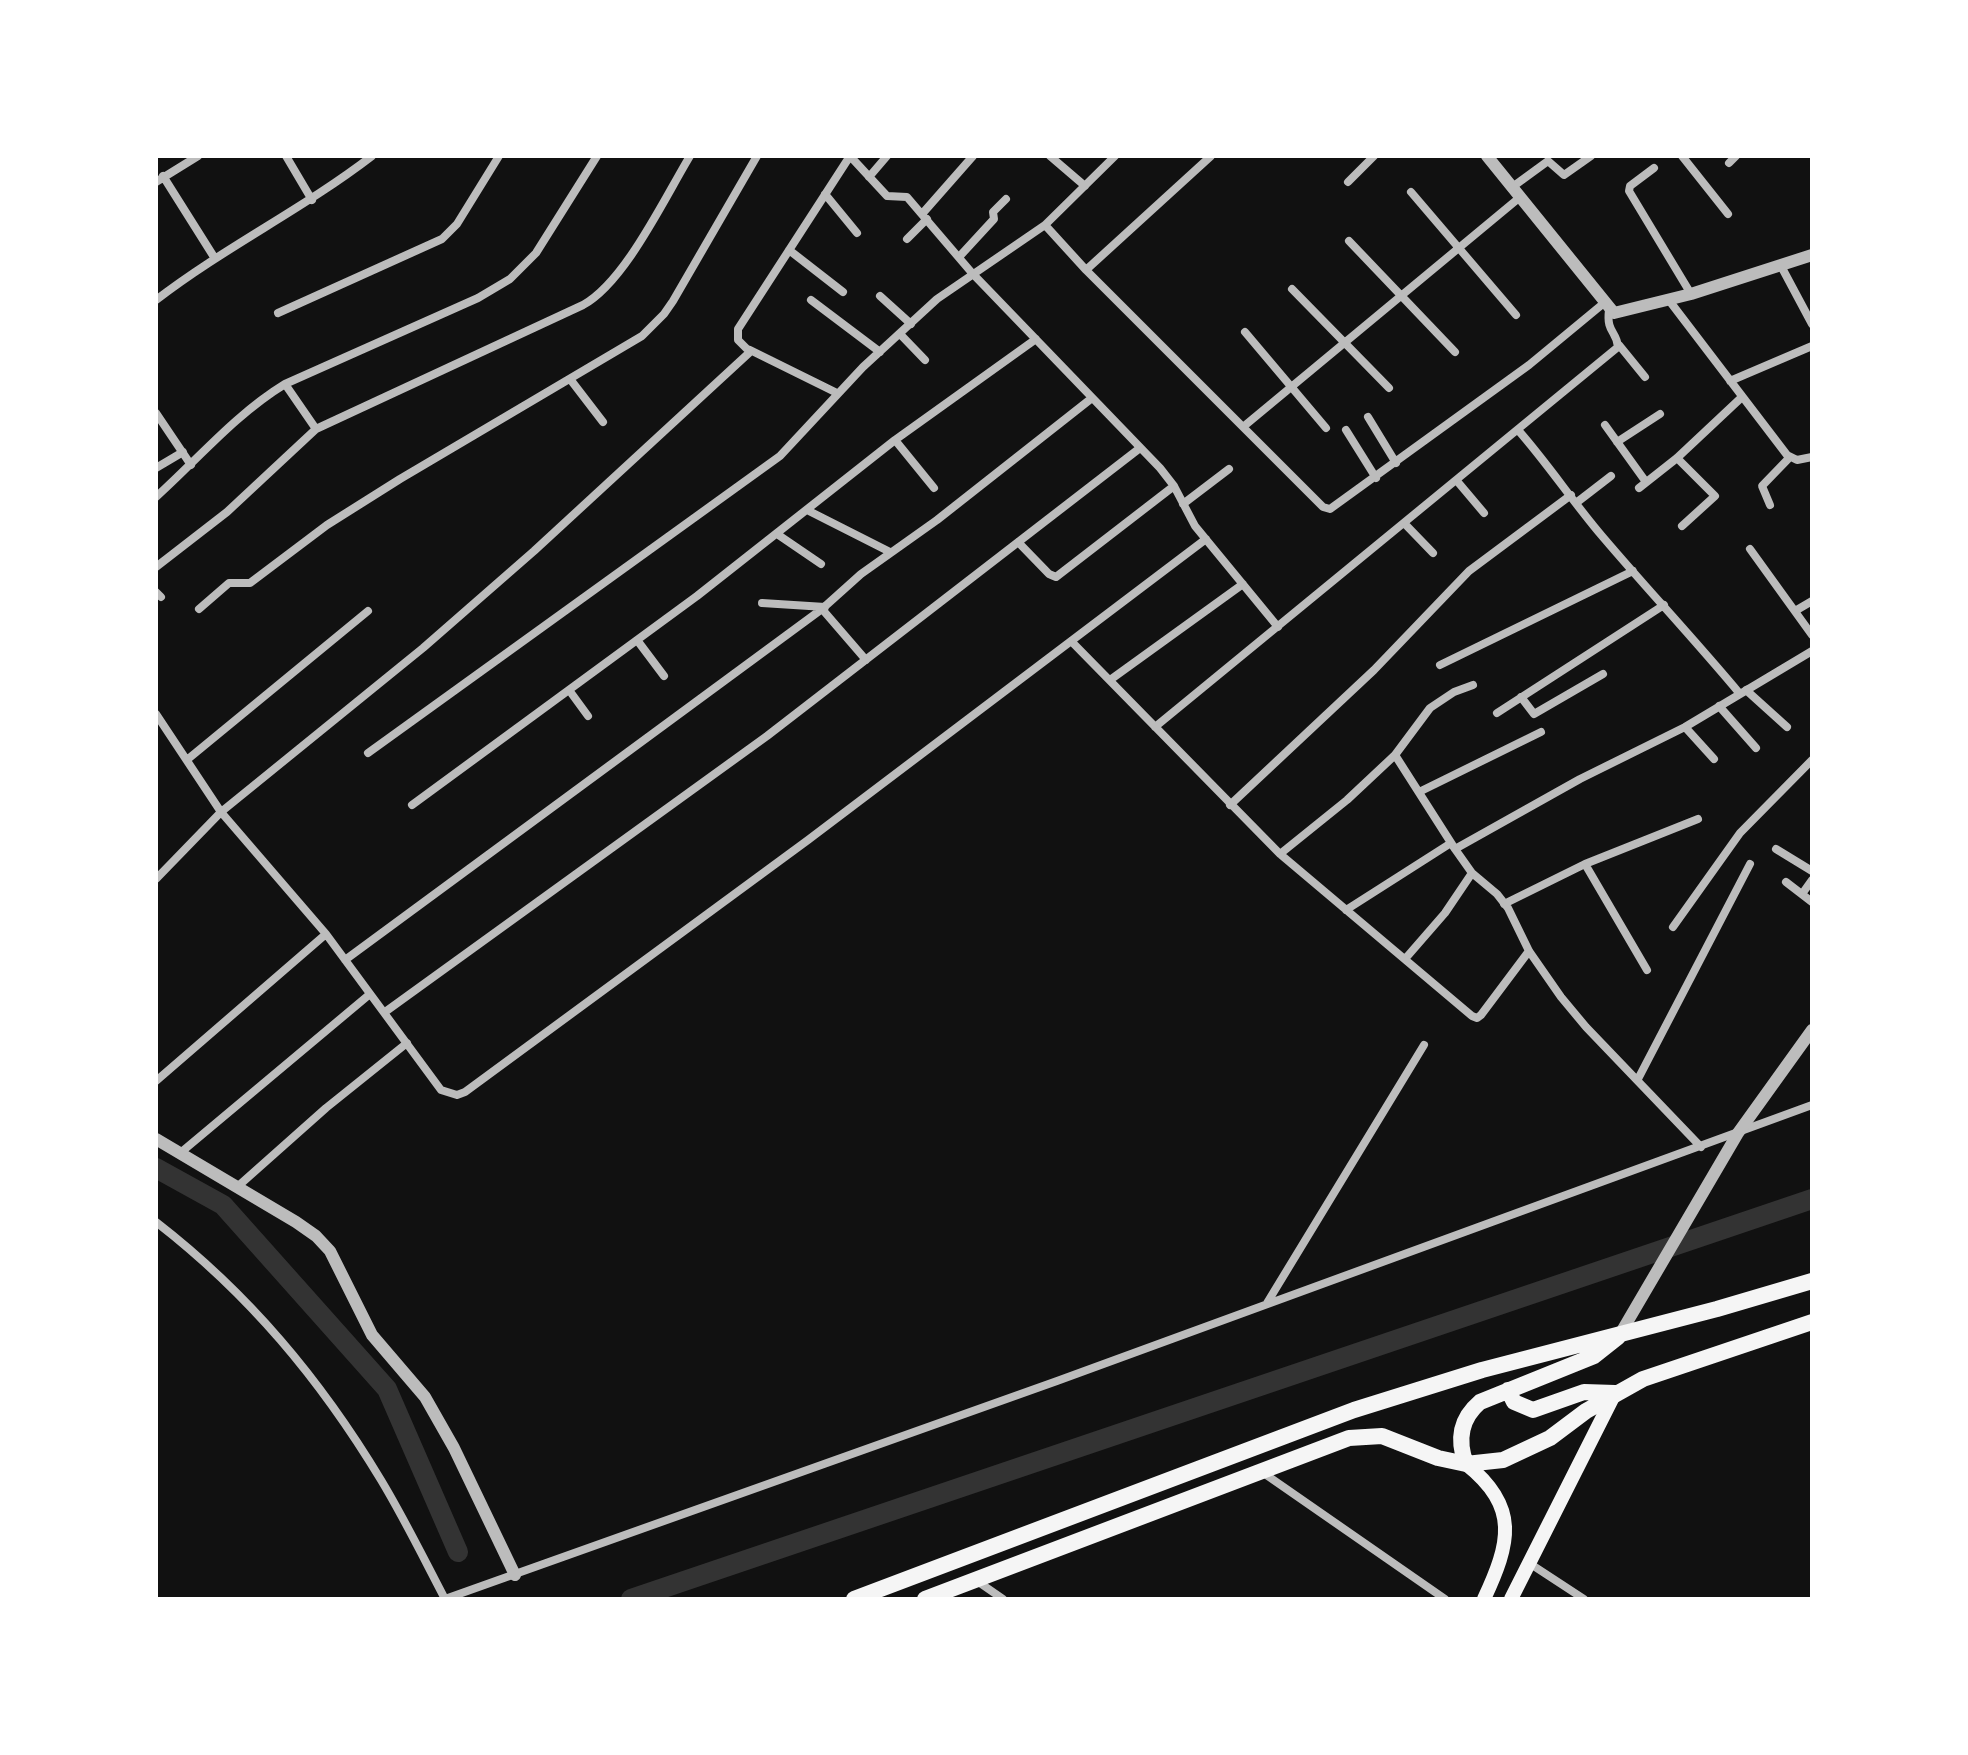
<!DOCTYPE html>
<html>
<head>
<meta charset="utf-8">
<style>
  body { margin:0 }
  #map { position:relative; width:1968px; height:1755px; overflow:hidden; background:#111; font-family:"Archivo Narrow",sans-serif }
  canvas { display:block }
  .frame { position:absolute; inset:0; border:158px solid #fff; pointer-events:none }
</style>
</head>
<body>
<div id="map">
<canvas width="1968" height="1755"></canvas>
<div class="frame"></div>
</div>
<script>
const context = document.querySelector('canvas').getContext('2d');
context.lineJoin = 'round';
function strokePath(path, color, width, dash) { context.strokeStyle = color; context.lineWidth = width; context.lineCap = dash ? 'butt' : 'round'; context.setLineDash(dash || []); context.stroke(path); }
strokePath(new Path2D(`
  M 156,1168 L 223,1205 L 387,1389 L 458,1552
  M 631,1599 L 1812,1199`), '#333', 20);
strokePath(new Path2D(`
  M 286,156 L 312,200
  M 850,156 L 887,196 L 907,197 L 972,273 L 1160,468 L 1174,486 L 1195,526 L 1278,627
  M 1050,156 L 1085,186
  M 1682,156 L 1728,214
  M 1729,163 L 1736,156
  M 1654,168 L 1630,186 L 1629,191 L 1691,294
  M 163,176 L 214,257
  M 869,177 L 887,156
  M 156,182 L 198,156
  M 1348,182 L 1374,156
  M 1511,188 L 1548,161 L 1564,175 L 1591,156
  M 1411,192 L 1516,315
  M 825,194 L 857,233
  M 922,214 L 973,156
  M 1045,225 L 1086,270 L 1323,507 L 1330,509 L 1529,365 L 1604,303
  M 907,239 L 927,219
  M 1349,241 L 1455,352
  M 789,250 L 843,292
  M 959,257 L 994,219 L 993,212 L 1006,199
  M 1781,266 L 1812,324
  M 1086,270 L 1211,156
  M 1292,289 L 1389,388
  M 880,296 L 911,324
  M 1668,299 L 1787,455 L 1797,460 L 1812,457
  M 156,300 C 225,247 303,209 372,156
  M 811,300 L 880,352
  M 278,313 L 442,239 L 457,224 L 499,156
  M 1245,332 L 1326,428
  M 900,334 L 925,360
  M 1619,345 L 1645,377
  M 750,350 L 837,393
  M 570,379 L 603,422
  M 1730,381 L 1812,346
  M 285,384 L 316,429
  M 156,413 L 191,465
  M 1368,417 L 1396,463
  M 1605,425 L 1646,482
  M 1243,427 L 1519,198
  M 1346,430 L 1376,478
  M 1518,430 C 1548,464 1573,502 1602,536 C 1647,589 1695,640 1740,694
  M 895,440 L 934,488
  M 1617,442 L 1660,414
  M 1677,458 L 1715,496 L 1682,526
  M 156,468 L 183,452
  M 1457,481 L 1484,513
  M 1639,488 L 1677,458 L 1742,397
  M 156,497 C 199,458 236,414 285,384 L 478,298 L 510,279 L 536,253 L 597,156
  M 1576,503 L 1611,476
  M 1183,504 L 1229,469
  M 1770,505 L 1762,486 L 1790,457
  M 807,510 L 890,552
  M 1404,523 L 1433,553
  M 777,534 L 821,564
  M 1018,542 L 1049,574 L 1056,577 L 1174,486
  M 1750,549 L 1812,635
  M 156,567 L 227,512 L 316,429 L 583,305 C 625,282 664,199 690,156
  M 156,592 L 161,597
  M 762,603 L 825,607
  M 199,609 L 229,583 L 250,583 L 327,525 L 400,479 L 642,336 L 664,314 L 673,301 L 757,156
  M 822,609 L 866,660
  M 1795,611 L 1812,601
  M 637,640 L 664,676
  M 1071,641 L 1280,854 L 1472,1016 L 1477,1018 L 1481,1015 L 1529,951
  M 1440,665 L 1633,571
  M 1110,680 L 1243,584
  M 569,690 L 588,716
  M 1746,690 L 1787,727
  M 1521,697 L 1534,714 L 1603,674
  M 1719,706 L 1756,748
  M 1497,713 L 1664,605
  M 156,714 L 221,812 L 326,934 L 441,1090 L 457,1095 L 465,1092 L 808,840 L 1206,539
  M 1155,727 L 1618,347 C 1617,331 1606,333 1609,310
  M 1685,727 L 1714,759
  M 368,753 L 780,456 L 863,367 L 937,299 L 1045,225 L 1115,156
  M 1395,755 L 1455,849 L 1472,873 L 1497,894 L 1508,908 L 1529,951 L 1561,997 L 1586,1027 L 1701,1147
  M 188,759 L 368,611
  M 1419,792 L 1541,732
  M 412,805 L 697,596 L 895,440 L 1036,339
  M 1230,805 L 1374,670 L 1469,571 L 1571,495
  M 1455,849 L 1580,779 L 1685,727 L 1812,651
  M 1776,849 L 1812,871
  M 1280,854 L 1347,800 L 1395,755 L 1430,708 L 1454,692 L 1473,685
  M 1585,864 L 1647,970
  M 156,879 L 221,812 L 423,648 L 534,551 L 750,352 L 738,340 L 738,329 L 850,156
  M 1786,882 L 1812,902
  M 1802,894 L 1812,880
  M 1504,904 L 1585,864 L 1698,819
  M 1346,910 L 1451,843
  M 1673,927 L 1740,833 L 1812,760
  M 1405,959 L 1445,913 L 1472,873
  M 345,960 L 822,609 L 861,574 L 937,520 L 1092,398
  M 385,1012 L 767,736 L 1140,448
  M 1638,1079 L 1750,864
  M 156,1081 L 326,934
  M 179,1154 L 370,994
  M 236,1188 L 326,1108 L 407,1043
  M 156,1222 C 249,1294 320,1379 381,1480 C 404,1518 424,1559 445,1599
  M 1267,1303 L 1424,1045
  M 1262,1472 L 1445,1599
  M 1529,1563 L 1584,1599
  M 977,1581 L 1003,1599
  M 445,1599 L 1057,1381 L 1812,1105`), '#bcbcbc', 8);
strokePath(new Path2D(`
  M 1487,156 L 1614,313 L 1691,294 L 1812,255
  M 156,1139 L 296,1222 L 316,1236 L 330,1251 L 372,1335 L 425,1397 L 454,1448 L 515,1575
  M 1619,1336 L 1738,1133 L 1812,1030`), '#bcbcbc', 12);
strokePath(new Path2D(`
  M 1466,1464 C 1520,1507 1510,1543 1484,1599
  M 1511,1599 L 1615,1393`), '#f5f5f5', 14);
strokePath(new Path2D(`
  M 1508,1390 L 1514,1402 L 1533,1410 L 1584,1392 L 1615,1393
  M 1466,1464 C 1457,1440 1460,1419 1480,1402 L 1594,1356 L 1618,1337
  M 854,1599 L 1354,1410 L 1482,1370 L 1717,1309 L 1812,1281
  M 925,1599 L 1349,1438 L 1382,1436 L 1438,1458 L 1466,1464 L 1503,1460 L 1550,1438 L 1586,1411 L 1643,1379 L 1812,1322`), '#f5f5f5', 16);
</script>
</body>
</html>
